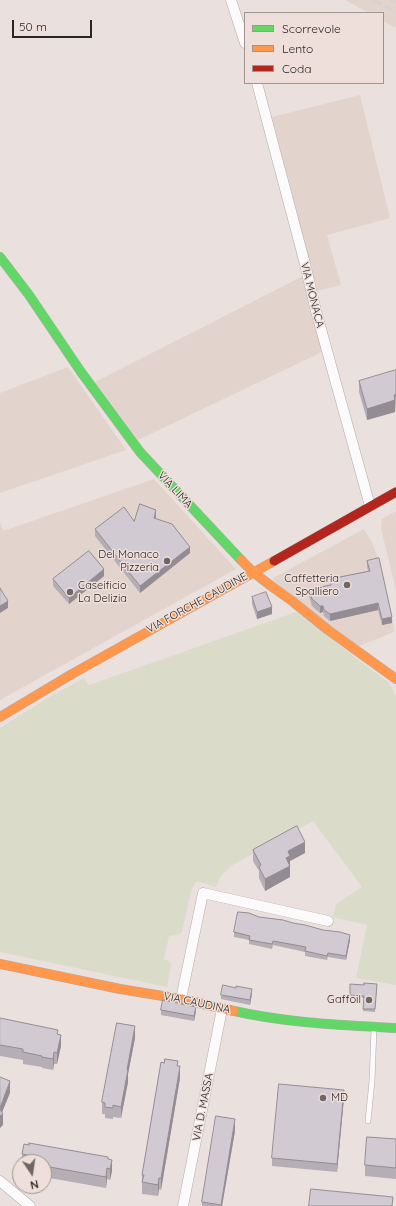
<!DOCTYPE html>
<html>
<head>
<meta charset="utf-8">
<style>
  body { margin:0 }
  #map { position:relative; width:396px; height:1206px; overflow:hidden; background:#eae1de; font-family:Quicksand,sans-serif }
  canvas { display:block }
  .legend { position:absolute; left:244px; top:12px; width:140px; height:72px; box-sizing:border-box; background:#eedfda; border:1px solid #a09591; margin:0; padding:5px 7px; list-style:none; font-size:12px; color:#2b2624 }
  .legend li { display:flex; align-items:center; gap:8px; height:20px }
  .legend b { width:20px; border:1px solid #a09591 }
  .north { position:absolute; left:12px; top:1154px; width:40px; height:40px; box-sizing:border-box; background:#eedfda; border:1px solid #a09591; border-radius:50%; rotate:167deg; font-size:11px; font-weight:700; line-height:16px; text-align:center; color:#2b2624 }
  .north::after { content:''; display:block; margin:auto; width:14px; height:18px; background:#6e6765; clip-path:polygon(50% 0,100% 100%,50% 72%,0 100%) }
  .scale { position:absolute; left:12px; top:20px; width:80px; height:18px; box-sizing:border-box; border:2px solid #2b2624; border-top:0; padding-left:5px; font-size:12px; line-height:14px; white-space:nowrap; color:#2b2624; -webkit-text-stroke:3px #eedfda; paint-order:stroke }
</style>
</head>
<body>
<div id="map">
<canvas width="396" height="1206"></canvas>
<ul class="legend">
<li><b style="height:5px;background:#63d668"></b>Scorrevole</li>
<li><b style="height:5px;background:#ff974d"></b>Lento</li>
<li><b style="height:5px;background:#b3261e"></b>Coda</li>
</ul>
<div class="north">N</div>
<div class="scale">50 m</div>
</div>
<script>
const context = document.querySelector('canvas').getContext('2d');
context.lineJoin = 'round';
function fill(path, color) { context.fillStyle = color; context.fill(path, 'evenodd'); }
function strokePath(path, color, width, dash) { context.strokeStyle = color; context.lineWidth = width; context.lineCap = dash ? 'butt' : 'round'; context.setLineDash(dash || []); context.stroke(path); }
function label(font, color, halo, rows, align = 'center') {
  context.font = font + ' Quicksand,sans-serif'; context.lineWidth = 3; context.setLineDash([]); context.textBaseline = 'middle'; context.strokeStyle = halo; context.fillStyle = color; for (const [text, x, y, turn = 0] of rows) {
    context.save(); context.translate(x, y); context.rotate((+turn || 0) * Math.PI / 180); context.textAlign = isNaN(turn) ? turn : align; if (halo) context.strokeText(text, 0, 0); context.fillText(text, 0, 0); context.restore();
  }
}
fill(new Path2D(`
  M 345,0 L 396,0 L 396,28 L 383,21 L 383,13 L 369,13 Z
  M 360,95 L 390,218 L 327,235 L 341,285 L 317,291 L 272,117 Z
  M 303,276 L 322,352 L 138,440 L 95,382 Z
  M 68,367 L 126,450 L 0,493 L 0,393 Z
  M 154,479 L 236,569 L 0,700 L 0,521 L 3,531 Z
  M 396,511 L 396,590 L 381,529 L 382,519 Z
  M 364,529 L 372,542 L 378,558 L 393,622 L 394,632 L 357,647 L 274,583 L 273,578 Z`), '#e3d3cd');
fill(new Path2D(`
  M 296,612 L 389,683 L 396,696 L 396,985 L 356,978 L 367,925 L 333,917 L 336,904 L 362,887 L 313,821 L 231,866 L 220,877 L 216,887 L 197,881 L 192,888 L 182,932 L 177,935 L 169,936 L 164,959 L 169,961 L 171,965 L 167,987 L 0,952 L 0,728 L 49,697 L 84,678 L 89,685 Z`), '#dadcc9');
const lane = new Path2D(`
  M 368,1121 L 372,1081 L 374,1028`);
const street = new Path2D(`
  M 231,0 L 245,43
  M 257,83 L 305,264 L 316,311 L 370,506
  M 181,999 L 203,893 L 328,921
  M 0,1181 L 30,1206
  M 183,1206 L 222,1009`);
const fast = new Path2D(`
  M 0,257 L 29,295 L 81,372 L 140,452 L 241,560
  M 234,1011 C 287,1023 342,1025 396,1028`);
const slow = new Path2D(`
  M 241,560 L 253,572 L 271,586 L 292,601 L 328,630 L 396,679
  M 0,717 L 72,674 L 274,561
  M 0,964 L 120,989 L 181,999 L 234,1011`);
const jam = new Path2D(`
  M 274,561 L 396,492`);
strokePath(lane, '#b2acaa', 6);
strokePath(street, '#b2acaa', 11);
strokePath(fast, '#b2acaa', 10);
strokePath(slow, '#b2acaa', 10);
strokePath(jam, '#b2acaa', 10);
strokePath(lane, '#fcfafa', 5);
strokePath(street, '#fcfafa', 10);
strokePath(fast, '#63d668', 9);
strokePath(slow, '#ff974d', 9);
strokePath(jam, '#b3261e', 9);
strokePath(new Path2D(`
  M 374,0 L 396,12
  M 391,0 L 396,3`), '#d5d3d2', 3, [8, 4]);
fill(new Path2D(`
  M 359,381 L 395,406 L 395,412 L 367,420 L 359,392 Z
  M 156,516 L 156,519 L 190,553 L 140,593 L 95,536 L 95,529 Z
  M 367,561 L 392,623 L 382,625 L 378,610 L 330,621 L 324,616 L 323,612 L 320,613 L 312,606 L 309,596 L 309,589 L 330,585 L 330,579 L 368,571 L 367,567 Z
  M 104,576 L 69,604 L 53,586 L 53,579 Z
  M 252,597 L 272,614 L 257,619 L 252,604 Z
  M 253,850 L 305,853 L 290,861 L 290,877 L 265,891 L 259,878 L 259,871 L 253,861 Z
  M 293,923 L 350,940 L 346,960 L 328,957 L 327,960 L 305,956 L 305,952 L 273,945 L 272,949 L 249,944 L 249,940 L 234,937 L 234,932 Z
  M 350,984 L 364,985 L 377,984 L 375,1012 L 363,1011 L 364,998 L 350,997 Z
  M 252,993 L 250,1005 L 221,999 L 221,995 Z
  M 161,1010 L 196,1011 L 194,1021 L 161,1015 Z
  M 0,1018 L 58,1034 L 61,1046 L 57,1064 L 54,1064 L 53,1070 L 42,1068 L 42,1067 L 23,1064 L 23,1060 L 0,1056 Z
  M 135,1038 L 128,1074 L 128,1082 L 121,1118 L 113,1117 L 113,1119 L 105,1118 L 105,1114 L 102,1114 L 102,1102 Z
  M 180,1078 L 161,1190 L 159,1189 L 158,1196 L 142,1194 L 142,1175 Z
  M 344,1098 L 337,1172 L 272,1166 L 272,1158 Z
  M 235,1131 L 222,1206 L 202,1206 L 202,1202 Z
  M 396,1139 L 396,1179 L 365,1176 L 365,1165 Z
  M 22,1154 L 108,1159 L 112,1171 L 110,1180 L 107,1179 L 106,1188 L 44,1177 L 44,1162 L 22,1162 Z`), '#b5aeb5');
fill(new Path2D(`
  M 396,394 L 395,412 L 367,420 L 367,409 Z
  M 156,510 L 156,516 L 154,524 L 154,518 Z
  M 190,547 L 190,553 L 140,593 L 140,586 Z
  M 104,569 L 104,576 L 69,604 L 69,598 Z
  M 8,601 L 8,608 L 0,613 L 0,606 Z
  M 378,603 L 378,610 L 330,621 L 330,614 Z
  M 320,606 L 323,606 L 323,612 L 320,613 Z
  M 272,607 L 272,614 L 257,619 L 257,612 Z
  M 392,617 L 392,623 L 382,625 L 382,619 Z
  M 305,842 L 305,853 L 290,861 L 290,877 L 265,891 L 265,879 L 286,858 L 288,851 Z
  M 350,935 L 350,940 L 346,960 L 346,956 Z
  M 252,989 L 252,993 L 250,1005 L 250,1000 Z
  M 196,1007 L 196,1011 L 194,1021 L 194,1016 Z
  M 135,1026 L 135,1038 L 128,1074 L 128,1082 L 121,1118 L 121,1107 L 127,1070 Z
  M 61,1035 L 61,1046 L 57,1064 L 57,1053 Z
  M 54,1052 L 54,1064 L 53,1070 L 53,1059 Z
  M 180,1066 L 180,1078 L 161,1190 L 161,1178 Z
  M 10,1081 L 10,1093 L 1,1115 L 3,1114 L 3,1125 L 0,1128 L 0,1108 Z
  M 344,1090 L 344,1098 L 337,1172 L 337,1164 Z
  M 235,1119 L 235,1131 L 222,1206 L 221,1206 Z
  M 112,1160 L 112,1171 L 110,1180 L 110,1169 Z
  M 107,1168 L 107,1179 L 106,1188 L 106,1177 Z
  M 159,1178 L 159,1189 L 158,1196 L 158,1185 Z`), '#938d93');
const building = new Path2D(`
  M 396,370 L 396,394 L 394,395 L 395,400 L 367,409 L 359,381 Z
  M 140,504 L 156,510 L 154,518 L 172,524 L 190,547 L 140,586 L 95,529 L 124,507 L 134,521 Z
  M 89,551 L 104,569 L 69,598 L 53,579 Z
  M 379,558 L 392,617 L 382,619 L 378,603 L 330,614 L 324,610 L 323,606 L 320,606 L 312,599 L 309,589 L 331,585 L 330,579 L 370,571 L 367,561 Z
  M 0,588 L 8,601 L 0,606 Z
  M 266,592 L 272,607 L 257,612 L 252,597 Z
  M 297,826 L 305,842 L 288,851 L 290,856 L 286,858 L 290,866 L 265,879 L 259,867 L 261,865 L 253,850 Z
  M 238,912 L 249,913 L 259,917 L 283,920 L 293,923 L 305,925 L 323,930 L 340,932 L 350,935 L 346,956 L 328,953 L 327,956 L 305,951 L 306,947 L 273,941 L 272,944 L 249,940 L 250,936 L 234,932 Z
  M 364,983 L 377,984 L 375,1009 L 363,1009 L 364,996 L 350,995 L 350,984 L 364,985 Z
  M 223,985 L 236,988 L 236,986 L 252,989 L 250,1000 L 221,995 Z
  M 163,1000 L 196,1007 L 194,1016 L 161,1010 Z
  M 0,1018 L 58,1030 L 57,1034 L 61,1035 L 57,1053 L 54,1052 L 53,1059 L 42,1057 L 42,1056 L 23,1052 L 23,1049 L 0,1045 Z
  M 117,1023 L 135,1026 L 127,1070 L 128,1070 L 121,1107 L 113,1105 L 113,1108 L 105,1107 L 105,1103 L 102,1102 Z
  M 165,1059 L 178,1061 L 177,1066 L 180,1066 L 161,1178 L 159,1178 L 158,1185 L 142,1182 L 144,1175 L 142,1175 L 161,1062 L 164,1063 Z
  M 0,1077 L 10,1081 L 0,1108 Z
  M 279,1084 L 344,1090 L 337,1164 L 272,1158 Z
  M 0,1109 L 3,1114 L 0,1116 Z
  M 216,1116 L 235,1119 L 221,1205 L 202,1202 Z
  M 367,1137 L 396,1139 L 396,1168 L 365,1165 Z
  M 29,1143 L 108,1157 L 108,1159 L 112,1160 L 110,1169 L 107,1168 L 106,1177 L 44,1166 L 44,1162 L 25,1162 L 27,1155 L 22,1154 L 24,1144 L 29,1145 Z
  M 311,1189 L 393,1197 L 392,1206 L 309,1206 Z`);
fill(building, '#d2cad2');
strokePath(building, '#938d93', 1);
for (const [x, y, r, color] of [
  [167,561,4,"#6e6765"],
  [347,585,4,"#6e6765"],
  [70,592,4,"#6e6765"],
  [369,1000,4,"#6e6765"],
  [323,1098,4,"#6e6765"]
]) { const dot = new Path2D(); dot.arc(x, y, r, 0, 2 * Math.PI); context.fillStyle = color; context.fill(dot); strokePath(dot, '#eedfda', 1.5); }
label('11px', '#2b2624', '#eedfda', [
  ["VIA MONACA",312,295,76],
  ["VIA LIMA",175,490,47],
  ["VIA FORCHE CAUDINE",197,603,-29],
  ["VIA CAUDINA",197,1003,12],
  ["VIA D. MASSA",203,1107,-79]
]);
label('11px', '#2b2624', '#eedfda', [
  ["Del Monaco",159,555],
  ["Pizzeria",159,568],
  ["Caffetteria",339,579],
  ["Spalliero",339,592],
  ["Caseificio",78,586,"left"],
  ["La Delizia",78,599,"left"],
  ["Gaffoil",361,1000],
  ["MD",331,1098,"left"]
], 'right');
</script>
</body>
</html>
